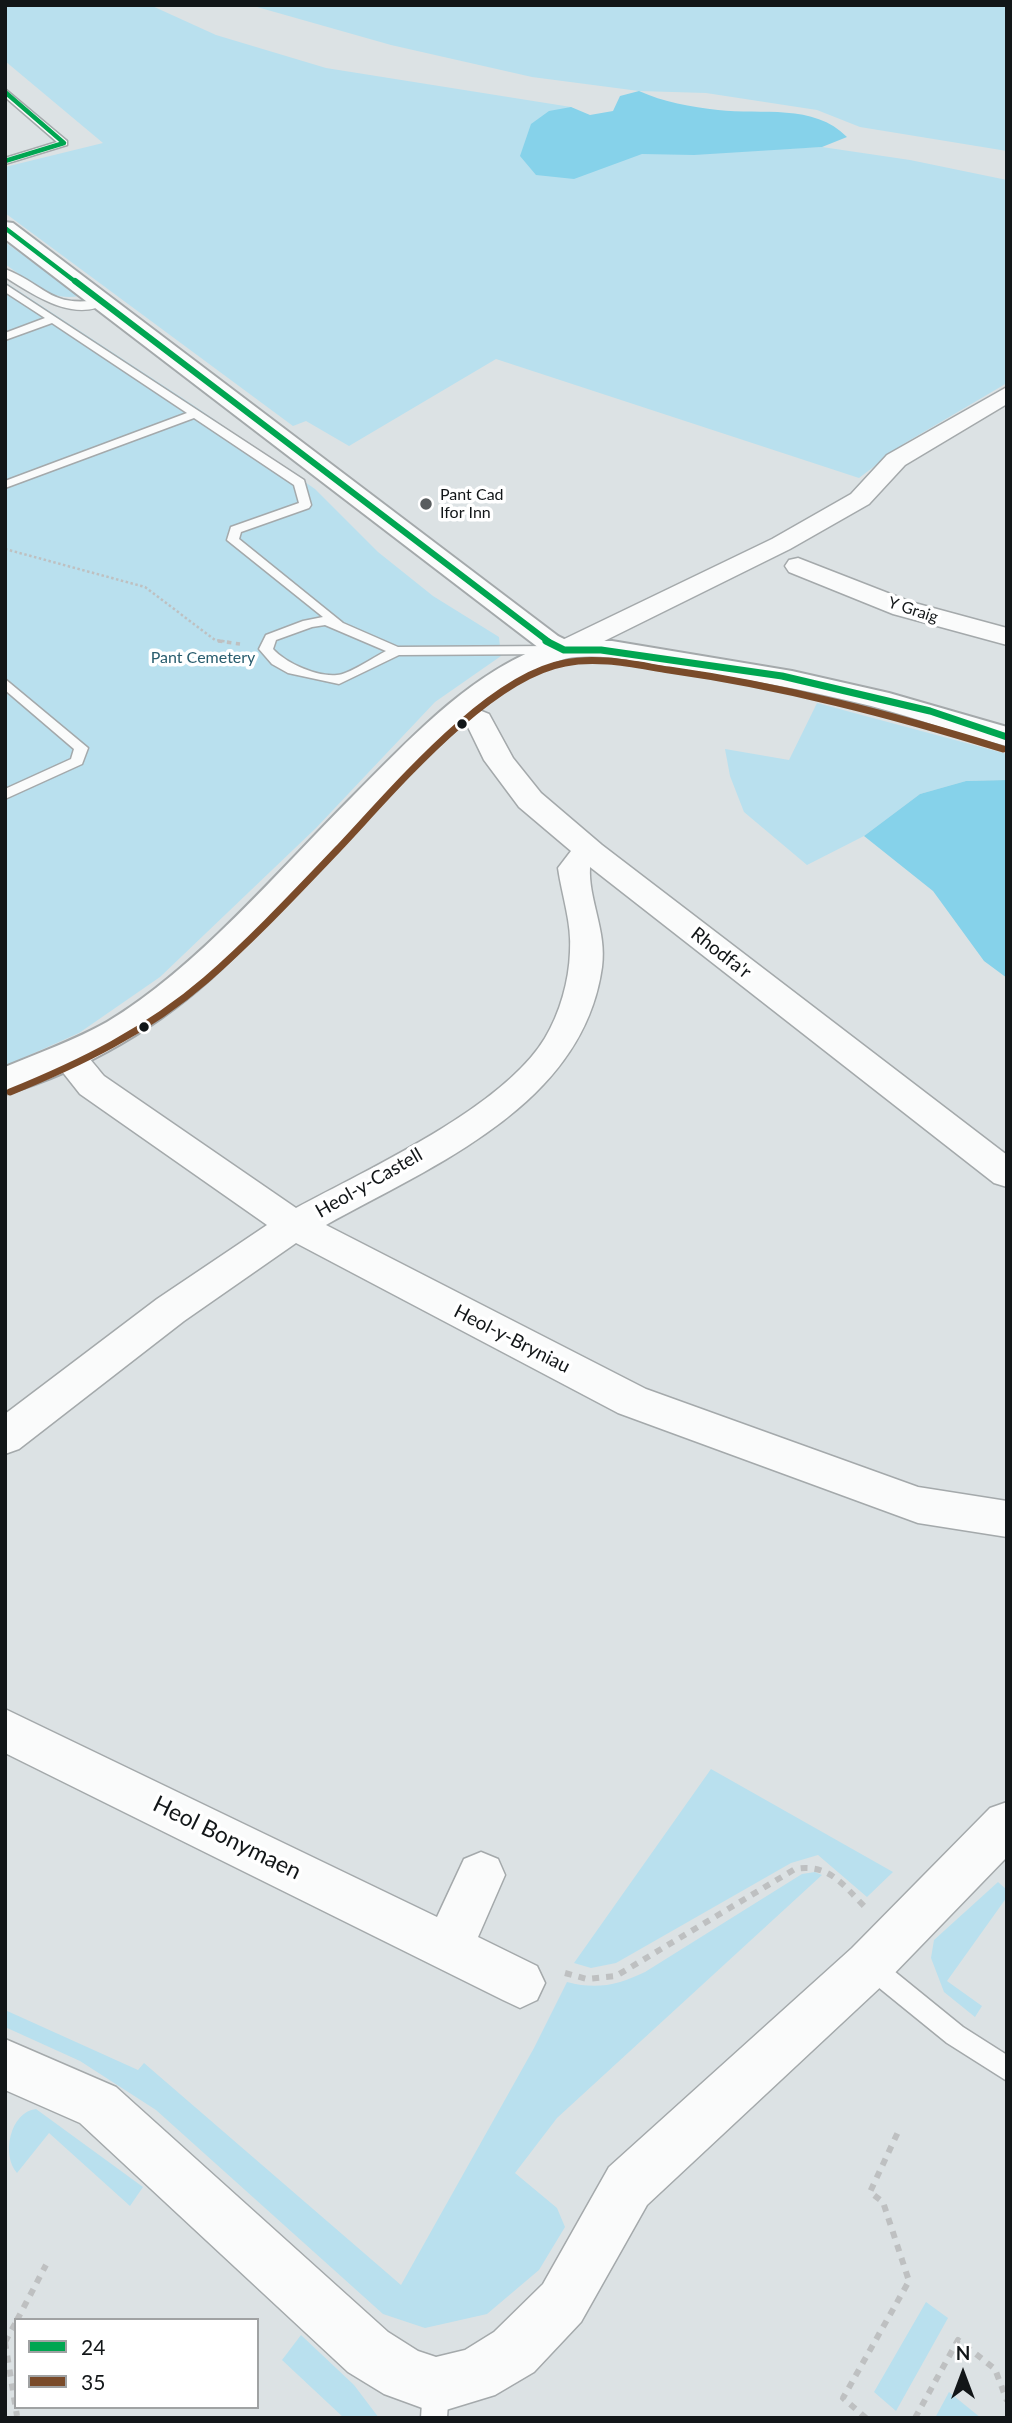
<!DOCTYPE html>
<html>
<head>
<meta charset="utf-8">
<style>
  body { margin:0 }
  #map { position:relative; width:1012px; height:2423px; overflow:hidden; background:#dce2e4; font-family:Lato,sans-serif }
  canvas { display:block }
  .frame { position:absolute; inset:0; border:7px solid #121618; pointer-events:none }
  .legend { position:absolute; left:14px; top:2318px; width:245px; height:91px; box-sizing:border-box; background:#fff; border:2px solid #a0a2a3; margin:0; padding:9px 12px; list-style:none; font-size:21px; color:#121618 }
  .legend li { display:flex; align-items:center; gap:14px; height:35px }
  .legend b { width:35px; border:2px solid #a0a2a3 }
  .north { position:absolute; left:928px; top:2339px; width:70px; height:70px; -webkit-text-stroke:5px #fff; paint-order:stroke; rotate:0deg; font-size:19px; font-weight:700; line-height:28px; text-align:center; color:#121618 }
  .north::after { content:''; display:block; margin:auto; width:24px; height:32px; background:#121618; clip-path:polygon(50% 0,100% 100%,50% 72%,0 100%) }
</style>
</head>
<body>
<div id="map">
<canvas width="1012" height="2423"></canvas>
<div class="frame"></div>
<ul class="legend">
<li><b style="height:9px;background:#00a651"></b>24</li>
<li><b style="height:9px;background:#7a4b2a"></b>35</li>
</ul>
<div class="north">N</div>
</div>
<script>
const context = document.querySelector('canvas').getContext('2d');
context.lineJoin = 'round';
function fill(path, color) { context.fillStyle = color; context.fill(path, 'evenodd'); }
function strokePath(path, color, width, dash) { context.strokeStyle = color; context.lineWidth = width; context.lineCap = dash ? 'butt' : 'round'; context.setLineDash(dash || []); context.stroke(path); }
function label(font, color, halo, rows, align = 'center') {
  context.font = font + ' Lato,sans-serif'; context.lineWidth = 7; context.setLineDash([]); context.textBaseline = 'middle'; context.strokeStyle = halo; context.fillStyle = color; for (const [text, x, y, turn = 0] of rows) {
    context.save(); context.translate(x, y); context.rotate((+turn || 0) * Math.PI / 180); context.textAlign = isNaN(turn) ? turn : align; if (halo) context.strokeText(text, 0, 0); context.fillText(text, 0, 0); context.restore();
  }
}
fill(new Path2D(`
  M 5,5 L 150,5 L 216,35 L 326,68 L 571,107 L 596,125 L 733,151 L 822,147 L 910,160 L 1007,180 L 1007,383 L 905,443 L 859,478 L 496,359 L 349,446 L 306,421 L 293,426 L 5,213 L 5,167 L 103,143 L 5,61 Z
  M 250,5 L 1007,5 L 1007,151 L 860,127 L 817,110 L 706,93 L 639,91 L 532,77 L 391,45 Z
  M 5,242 L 79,296 C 50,302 28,280 5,264 Z
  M 5,282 L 196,407 L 315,489 L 378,552 L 433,596 L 499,637 L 501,656 L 435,702 L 316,828 L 160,977 L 79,1033 L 5,1066 Z
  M 817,703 L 1007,754 L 1007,780 L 966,781 L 920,794 L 864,836 L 807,865 L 744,812 L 730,776 L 725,749 L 789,760 Z
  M 711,1769 L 893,1872 L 867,1897 L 818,1855 L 791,1863 L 616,1963 L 591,1968 L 574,1963 Z
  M 815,1872 L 822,1875 L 557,2118 L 515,2173 L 557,2208 L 565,2227 L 539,2270 L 487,2314 L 425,2328 L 383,2314 L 156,2110 L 80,2061 L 5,2027 L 5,2010 L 138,2070 L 144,2063 L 401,2285 L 534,2048 L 567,1982 C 597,1990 618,1985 645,1972 L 802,1874 Z
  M 998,1882 L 1007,1890 L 1007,1897 L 947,1981 L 982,2006 L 975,2017 L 944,1992 L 931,1958 L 934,1940 Z
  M 36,2109 L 143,2187 L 130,2206 L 49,2133 L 17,2173 C 1,2155 10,2112 36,2109 Z
  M 926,2302 L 948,2318 L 896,2411 L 874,2392 Z
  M 301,2335 L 354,2385 L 379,2418 L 344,2418 L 282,2360 Z
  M 949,2392 L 981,2418 L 935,2418 Z`), '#b9e0ee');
fill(new Path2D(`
  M 639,91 C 663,102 691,107 718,110 C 761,115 814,103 847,137 L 822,147 L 694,155 L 642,154 L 574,179 L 536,175 L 520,156 L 531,124 L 549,111 L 571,107 L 590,115 L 613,111 L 620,96 Z
  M 1007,780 L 1007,978 L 984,961 L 933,891 L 864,836 L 920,794 L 966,781 Z`), '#86d2ea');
const lane = new Path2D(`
  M 5,89 L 67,141 L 67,145 L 5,164 L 5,158 L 57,142 L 5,97 Z
  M 5,269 C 48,286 49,309 104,299 L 109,302 C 75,324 34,295 5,277 Z
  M 5,284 L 304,480 L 311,505 L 309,508 L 241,532 L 239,539 L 343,623 L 398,647 L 557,646 L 564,650 L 557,654 L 399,655 L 339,684 L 288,673 L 272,664 L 259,649 L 266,635 L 303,621 L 323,617 L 227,540 L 231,527 L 299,503 L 294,485 L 194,418 L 5,488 L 5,481 L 187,413 L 52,323 L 5,340 L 5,333 L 45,318 L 5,292 ZM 325,625 L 386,651 C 374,657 348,675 337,675 C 316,677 286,663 273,649 L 276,640 L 312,627 Z
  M 5,679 L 88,748 L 82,764 L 5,799 L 5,789 L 71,759 L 74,749 L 5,690 Z
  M 870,1954 L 878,1958 L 963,2027 L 1007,2055 L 1007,2081 L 947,2043 L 862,1974 L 858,1966 L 862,1958 Z
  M 436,2375 L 445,2379 L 449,2388 L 447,2418 L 421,2418 L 423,2388 L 427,2379 Z`);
const street = new Path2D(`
  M 1007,387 L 1007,404 L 905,465 L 869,504 L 790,549 L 574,656 L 554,656 L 550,650 L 554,644 L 772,539 L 851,494 L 887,455 Z
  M 798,558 L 911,602 L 1007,628 L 1007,645 L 893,614 L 789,572 L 785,566 L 789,560 Z
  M 459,702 L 489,714 L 513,758 L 541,793 L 602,845 L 1007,1155 L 1007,1187 L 994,1183 L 590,867 C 588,899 607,931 602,967 C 583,1105 434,1165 326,1225 L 646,1389 L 918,1487 L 1007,1501 L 1007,1537 L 918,1523 L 618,1413 L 296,1243 L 184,1321 L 19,1449 L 5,1454 L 5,1414 L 157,1299 L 267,1225 L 80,1094 L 50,1056 L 55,1048 C 80,1040 89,1059 104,1076 L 296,1208 C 368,1169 503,1108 545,1038 C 560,1013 569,981 570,952 C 572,923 562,896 558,868 L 571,851 L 519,807 L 484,760 L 467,725 L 449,717 L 445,711 L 449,705 Z
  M 5,1709 L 437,1917 L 464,1859 L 481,1852 L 498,1859 L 505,1875 L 478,1937 L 537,1966 L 545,1983 L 537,2000 L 520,2008 L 503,2000 L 5,1753 Z
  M 1007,1802 L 1007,1857 L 886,1982 L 647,2205 L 581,2322 L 534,2372 L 495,2395 L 436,2413 L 384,2394 L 348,2372 L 80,2123 L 5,2090 L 5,2039 L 116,2087 L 388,2332 L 418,2351 L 436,2357 L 465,2350 L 494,2332 L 543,2284 L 609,2167 L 852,1948 L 990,1808 Z`);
const secondary = new Path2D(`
  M 5,222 L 13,223 L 558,636 L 568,641 L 612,641 L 792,671 L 889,693 L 1007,727 L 1007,746 C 961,735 917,718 871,706 C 807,690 741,678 675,668 C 643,663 609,654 576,657 C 487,664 292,901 222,968 C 161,1026 86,1070 5,1094 L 5,1067 C 39,1053 75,1040 107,1022 C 195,970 280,869 353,796 C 408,741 465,678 539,648 L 5,239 Z`);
strokePath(lane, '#a4a9ab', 3);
strokePath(street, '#a4a9ab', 3);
strokePath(secondary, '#a4a9ab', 4);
strokePath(new Path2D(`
  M 5,549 L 145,587 L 215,640 L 229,642`), '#bec0c1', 2.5, [2.5, 2.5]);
strokePath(new Path2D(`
  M 218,641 L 240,644`), '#bec0c1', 3.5, [4.5, 4.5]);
strokePath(new Path2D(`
  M 565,1973 L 587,1979 L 616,1976 L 795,1869 C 829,1863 843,1885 865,1907
  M 17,2320 L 46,2265
  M 5,2342 L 17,2416
  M 5,2342 L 16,2322
  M 866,2418 L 843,2398 L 909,2281 L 883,2202 L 870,2192 L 898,2132
  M 915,2418 L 958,2340 L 995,2369 L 1007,2401`), '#bec0c1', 6, [7, 7]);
fill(lane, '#fafbfb');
fill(street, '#fafbfb');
fill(secondary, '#fafbfb');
strokePath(new Path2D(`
  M 5,92 L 64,143 L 5,161
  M 5,228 L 77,283`), '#00a651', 4.5);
strokePath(new Path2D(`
  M 75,281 L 549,642`), '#00a651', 6);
strokePath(new Path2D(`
  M 546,641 L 564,650 L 601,650 L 782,676 L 930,711 L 1007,737`), '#00a651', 7);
strokePath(new Path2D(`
  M 10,1092 C 81,1063 147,1031 206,980 C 253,939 295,894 338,849 C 392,792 487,677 565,663 C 599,656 636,665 669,670 C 783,686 893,715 1003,749`), '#7a4b2a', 7);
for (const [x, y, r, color] of [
  [426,504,7,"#595d5f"],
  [462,724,6,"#121618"],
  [144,1027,6,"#121618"]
]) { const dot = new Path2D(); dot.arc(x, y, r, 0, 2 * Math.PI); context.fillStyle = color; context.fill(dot); strokePath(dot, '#fff', 2.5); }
label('16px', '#121618', '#fff', [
  ["Pant Cad",440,495],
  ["Ifor Inn",440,513]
], 'left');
label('16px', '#121618', '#fff', [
  ["Y Graig",913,610,18]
]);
label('16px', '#295d6e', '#fff', [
  ["Pant Cemetery",203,658]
]);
label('19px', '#121618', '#fff', [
  ["Rhodfa'r",721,953,38],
  ["Heol-y-Castell",369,1183,-30],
  ["Heol-y-Bryniau",512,1339,27]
]);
label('23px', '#121618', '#fff', [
  ["Heol Bonymaen",227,1838,26]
]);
</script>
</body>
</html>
